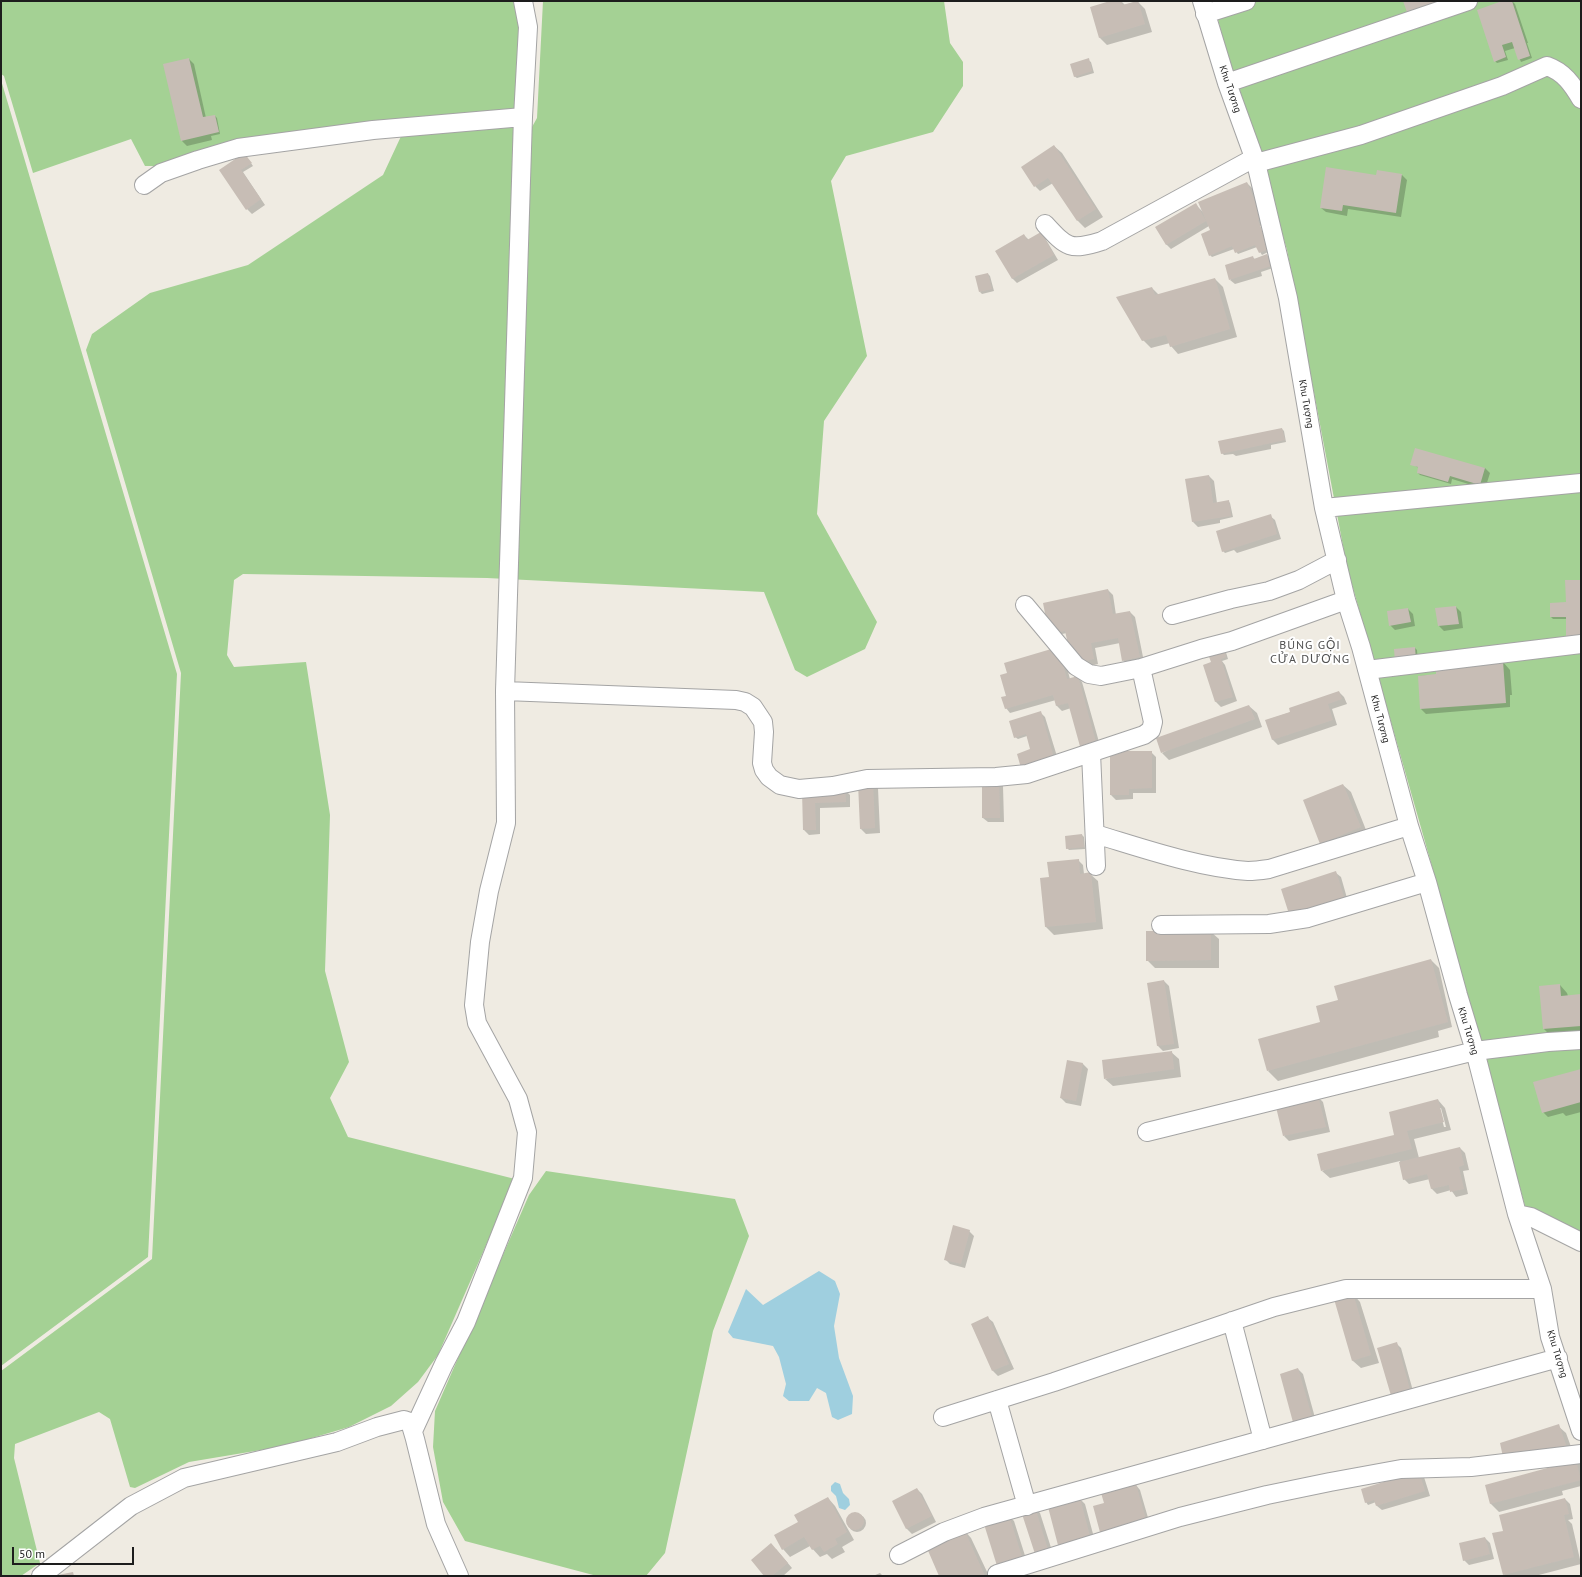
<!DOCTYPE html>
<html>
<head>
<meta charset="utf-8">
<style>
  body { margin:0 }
  #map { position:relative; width:1582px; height:1577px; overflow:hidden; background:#efebe2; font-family:"PT Sans",sans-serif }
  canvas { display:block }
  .frame { position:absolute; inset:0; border:2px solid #1d1d1d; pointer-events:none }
  .scale { position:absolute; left:12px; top:1547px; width:122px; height:18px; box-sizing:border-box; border:2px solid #1d1d1d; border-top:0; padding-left:5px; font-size:12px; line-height:14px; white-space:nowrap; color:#1d1d1d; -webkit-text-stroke:3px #fff; paint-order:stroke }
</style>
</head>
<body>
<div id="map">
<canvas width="1582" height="1577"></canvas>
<div class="frame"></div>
<div class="scale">50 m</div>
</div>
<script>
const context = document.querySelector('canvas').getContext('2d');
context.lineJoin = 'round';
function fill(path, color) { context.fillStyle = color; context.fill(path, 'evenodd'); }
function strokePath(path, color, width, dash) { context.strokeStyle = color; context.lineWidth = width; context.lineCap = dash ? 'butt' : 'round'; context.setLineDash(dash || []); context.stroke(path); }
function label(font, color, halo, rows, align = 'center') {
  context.font = font + ' "PT Sans",sans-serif'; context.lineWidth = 4; context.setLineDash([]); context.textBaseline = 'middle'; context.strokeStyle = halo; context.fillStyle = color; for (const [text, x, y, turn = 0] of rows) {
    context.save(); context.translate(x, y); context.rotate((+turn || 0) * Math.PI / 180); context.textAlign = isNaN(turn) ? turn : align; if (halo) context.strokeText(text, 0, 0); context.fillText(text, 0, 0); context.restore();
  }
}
fill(new Path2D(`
  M 1,1 L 517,1 L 521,28 L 518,109 L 160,166 L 145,166 L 131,139 L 33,173 L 4,76 L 1,74 Z
  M 543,1 L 944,1 L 950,43 L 963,62 L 963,86 L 933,132 L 846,156 L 831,181 L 867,356 L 824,421 L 817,514 L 877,622 L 865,649 L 807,677 L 795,670 L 764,592 L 487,578 L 243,574 L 234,580 L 227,655 L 234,667 L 306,662 L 330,815 L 325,971 L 349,1062 L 330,1098 L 348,1137 L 515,1179 L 438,1355 L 418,1382 L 391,1406 L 349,1427 L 285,1446 L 189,1462 L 135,1488 L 130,1487 L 110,1419 L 99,1412 L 15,1444 L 14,1458 L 40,1563 L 21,1576 L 1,1576 L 1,1371 L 152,1259 L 181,673 L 86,350 L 92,334 L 150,293 L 248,265 L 383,175 L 403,132 L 532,127 L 537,118 Z
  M 1213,1 L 1581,1 L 1581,1236 L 1525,1206 L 1437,884 L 1347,567 L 1287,250 L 1260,157 L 1228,57 Z
  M 1,80 L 177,674 L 148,1257 L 1,1366 Z
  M 546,1171 L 735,1199 L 749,1236 L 713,1331 L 665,1553 L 646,1576 L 597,1576 L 465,1541 L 443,1502 L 433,1447 L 435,1411 L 529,1195 Z`), '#a4d194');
fill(new Path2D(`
  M 819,1271 L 835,1281 L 840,1294 L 834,1326 L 839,1358 L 853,1396 L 852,1414 L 838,1420 L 832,1417 L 826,1393 L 817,1388 L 809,1401 L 789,1401 L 783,1396 L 786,1384 L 779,1357 L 773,1346 L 733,1338 L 728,1332 L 746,1289 L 763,1305 Z
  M 835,1482 L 840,1484 L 843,1493 L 849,1499 L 850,1505 L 845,1510 L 839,1508 L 836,1496 L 831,1491 L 831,1486 Z`), '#9fcfdf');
fill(new Path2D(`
  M 1114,1 L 1121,1 L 1125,5 L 1137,1 L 1145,9 L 1152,32 L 1107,45 L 1100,38 L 1091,8 Z
  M 1505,1 L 1512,1 L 1515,4 L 1528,43 L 1527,43 L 1532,58 L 1521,62 L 1515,48 L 1505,51 L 1508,60 L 1497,63 L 1495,61 Z
  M 189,59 L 194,64 L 206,118 L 215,116 L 217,118 L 220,134 L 211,136 L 212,140 L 187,146 L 182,141 L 164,65 Z
  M 1088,60 L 1091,62 L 1094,73 L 1077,78 L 1074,76 Z
  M 1054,146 L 1062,153 L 1103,217 L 1085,228 L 1078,221 L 1053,183 L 1040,191 L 1035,186 Z
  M 246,156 L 253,166 L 243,172 L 265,205 L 252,214 L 247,209 L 221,170 Z
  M 1402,175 L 1407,180 L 1401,217 L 1348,209 L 1347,216 L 1326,212 L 1321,208 L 1377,176 Z
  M 1247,183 L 1252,188 L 1266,224 L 1260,226 L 1270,251 L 1262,255 L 1257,247 L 1238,254 L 1234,249 L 1212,257 L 1210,255 L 1213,235 L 1209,226 L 1171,249 L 1166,244 L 1196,205 L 1203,212 Z
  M 1040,234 L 1045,238 L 1058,260 L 1017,283 L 1012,278 L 1024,235 L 1029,240 Z
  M 1267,255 L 1269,258 L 1273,268 L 1261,272 L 1262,276 L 1235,284 L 1230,280 L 1252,257 L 1255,259 Z
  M 988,274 L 990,276 L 994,291 L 982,294 L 980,292 Z
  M 1215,279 L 1223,287 L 1237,337 L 1178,354 L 1171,346 L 1170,343 L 1151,348 L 1143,340 L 1152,288 L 1159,295 Z
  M 1282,429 L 1284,431 L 1286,442 L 1271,445 L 1271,449 L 1236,456 L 1233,454 L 1224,455 L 1222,453 Z
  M 1412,464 L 1485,468 L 1490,473 L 1485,489 L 1452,479 L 1451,484 L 1420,475 L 1418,473 L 1419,468 Z
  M 1209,476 L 1214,481 L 1217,503 L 1228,501 L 1230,503 L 1233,517 L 1220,520 L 1220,523 L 1198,527 L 1193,522 Z
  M 1270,516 L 1275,520 L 1281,539 L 1237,553 L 1234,550 L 1225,553 L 1223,551 Z
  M 1581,581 L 1567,619 L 1553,619 L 1551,617 L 1567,603 Z
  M 1108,590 L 1113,595 L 1116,615 L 1130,612 L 1135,617 L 1144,662 L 1128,665 L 1123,660 L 1120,643 L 1095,648 L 1098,664 L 1082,668 L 1067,633 L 1052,636 Z
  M 1456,607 L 1461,612 L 1463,628 L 1444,631 L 1439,626 L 1437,609 Z
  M 1408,609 L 1413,614 L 1415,626 L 1395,630 L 1390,625 Z
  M 1415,648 L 1417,650 L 1418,662 L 1398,664 Z
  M 1225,649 L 1228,659 L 1222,661 L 1225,665 L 1237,701 L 1221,707 L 1216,702 L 1204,665 L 1212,663 Z
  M 1063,653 L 1070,679 L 1078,677 L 1082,682 L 1099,742 L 1099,748 L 1071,708 L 1062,711 L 1057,706 L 1056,700 L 1010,713 L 1006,708 L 1007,697 Z
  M 1503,662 L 1510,670 L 1512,695 L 1510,695 L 1510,707 L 1426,714 L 1421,709 L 1419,676 L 1436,675 Z
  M 1339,692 L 1344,697 L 1347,704 L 1332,709 L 1337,725 L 1278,745 L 1273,740 L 1267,720 L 1291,712 Z
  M 1249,706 L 1257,713 L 1262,727 L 1169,760 L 1162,753 Z
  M 1040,712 L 1045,717 L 1059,763 L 1031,750 L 1027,736 L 1018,739 L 1015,737 Z
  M 1151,752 L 1156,757 L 1156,793 L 1133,793 L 1133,799 L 1116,800 L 1111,795 Z
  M 998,781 L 1003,786 L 1004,822 L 988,822 L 983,818 Z
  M 859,784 L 878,788 L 880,833 L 866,834 L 861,829 Z
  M 1343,785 L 1351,792 L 1368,835 L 1329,851 L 1321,843 Z
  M 845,790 L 850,795 L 850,807 L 820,808 L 820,834 L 809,835 L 804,830 L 803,792 Z
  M 1082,835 L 1084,837 L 1085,849 L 1069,850 L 1067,848 Z
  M 1078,860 L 1083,865 L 1084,874 L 1090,874 L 1098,881 L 1103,929 L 1054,935 L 1046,927 L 1051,878 Z
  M 1336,873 L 1341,877 L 1349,905 L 1335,909 Z
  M 1211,932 L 1219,939 L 1219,968 L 1155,968 L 1147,960 Z
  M 1431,960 L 1439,968 L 1452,1027 L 1438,1031 L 1439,1037 L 1278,1081 L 1268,1071 L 1322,1022 L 1339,1001 Z
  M 1164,981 L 1169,986 L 1179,1048 L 1163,1051 L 1158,1046 L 1148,984 Z
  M 1560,985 L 1567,993 L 1568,996 L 1581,995 L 1581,1034 L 1551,1036 L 1544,1029 Z
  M 1171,1052 L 1179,1059 L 1181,1077 L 1113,1086 L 1105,1079 Z
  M 1068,1061 L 1083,1064 L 1088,1069 L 1081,1106 L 1066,1103 L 1061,1098 Z
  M 1581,1070 L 1581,1112 L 1566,1116 L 1563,1113 L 1548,1117 L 1543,1112 Z
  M 1318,1097 L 1323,1102 L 1330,1132 L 1289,1141 L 1284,1136 Z
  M 1438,1100 L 1445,1108 L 1451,1130 L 1414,1139 L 1419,1158 L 1460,1148 L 1465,1153 L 1469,1170 L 1463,1171 L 1468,1194 L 1456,1197 L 1451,1190 L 1437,1194 L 1432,1189 L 1430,1179 L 1409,1184 L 1404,1179 L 1400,1161 L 1330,1178 L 1322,1171 L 1395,1136 ZM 1439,1108 L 1441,1108 L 1446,1127 L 1444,1127 Z
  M 969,1231 L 974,1236 L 965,1268 L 950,1264 L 945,1259 Z
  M 1353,1294 L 1360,1302 L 1379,1363 L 1361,1368 L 1353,1361 Z
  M 988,1318 L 993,1322 L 1014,1369 L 998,1376 L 993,1371 L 972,1325 Z
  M 1396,1343 L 1401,1348 L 1415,1398 L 1397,1403 Z
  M 1298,1369 L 1303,1374 L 1317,1425 L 1300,1430 Z
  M 1558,1426 L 1566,1433 L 1574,1455 L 1580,1462 L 1581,1486 L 1562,1491 L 1563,1495 L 1499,1512 L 1491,1504 L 1486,1486 L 1553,1471 L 1551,1463 Z
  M 1419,1472 L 1424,1477 L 1430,1496 L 1382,1510 L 1377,1506 L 1376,1502 L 1368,1505 L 1366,1502 Z
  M 1136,1485 L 1140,1490 L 1151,1528 L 1105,1504 Z
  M 917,1489 L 922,1494 L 936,1522 L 912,1534 L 907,1529 L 893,1502 Z
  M 828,1498 L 835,1506 L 854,1540 L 842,1547 L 845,1552 L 832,1559 L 827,1554 L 820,1557 L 810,1546 L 790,1557 L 783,1549 Z
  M 1080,1499 L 1085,1504 L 1096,1545 L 1065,1553 Z
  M 1565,1499 L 1570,1504 L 1573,1519 L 1568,1520 L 1572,1524 L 1581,1564 L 1535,1576 L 1505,1576 L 1504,1574 L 1504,1531 Z
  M 1035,1508 L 1040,1513 L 1054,1557 L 1042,1561 Z
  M848 1523a9 9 0 1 1 18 0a9 9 0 1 1-18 0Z
  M 1009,1516 L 1014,1521 L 1028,1565 L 1004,1573 Z
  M 964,1530 L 971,1538 L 989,1576 L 940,1576 Z
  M 1485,1538 L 1490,1543 L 1494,1559 L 1469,1565 L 1464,1560 Z
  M 776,1549 L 792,1568 L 783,1576 L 765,1576 Z
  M 880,1573 L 883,1576 L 873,1576 Z`), '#0003');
fill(new Path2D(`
  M 1110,1 L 1121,1 L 1122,5 L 1138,1 L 1145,24 L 1099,38 L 1090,7 Z
  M 1403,1 L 1441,1 L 1408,15 Z
  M 1502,1 L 1512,1 L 1530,56 L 1518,60 L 1512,42 L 1502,45 L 1506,57 L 1494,62 L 1477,10 Z
  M 189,58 L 203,117 L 215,115 L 219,132 L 181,141 L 163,64 Z
  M 1089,58 L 1092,71 L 1074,77 L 1070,64 Z
  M 1054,145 L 1096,209 L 1077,221 L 1048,178 L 1034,187 L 1021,167 Z
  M 244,153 L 252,163 L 241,170 L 261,199 L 246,210 L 219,170 Z
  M 1326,167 L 1376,175 L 1377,170 L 1402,174 L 1396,213 L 1343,205 L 1342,211 L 1320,208 Z
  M 1247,182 L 1262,219 L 1258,220 L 1269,249 L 1259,253 L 1255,245 L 1235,253 L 1232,246 L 1209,256 L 1201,234 L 1210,230 L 1198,202 Z
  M 1196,203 L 1206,221 L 1166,245 L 1155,227 Z
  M 1041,232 L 1054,255 L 1012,279 L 995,251 L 1024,234 L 1027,240 Z
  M 1267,254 L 1271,266 L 1229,280 L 1225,265 L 1253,256 L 1254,259 Z
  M 988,273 L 992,289 L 979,292 L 975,276 Z
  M 1215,278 L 1230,329 L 1170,347 L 1166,335 L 1142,341 L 1116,297 L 1152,287 L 1155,295 Z
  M 1282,428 L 1285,440 L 1221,454 L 1218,441 Z
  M 1415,448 L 1485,468 L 1480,485 L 1450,476 L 1448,482 L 1417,473 L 1418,467 L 1410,465 Z
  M 1209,475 L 1213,503 L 1229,500 L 1231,516 L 1192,522 L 1185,479 Z
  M 1271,514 L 1277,534 L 1222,552 L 1216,531 Z
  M 1565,580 L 1581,580 L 1581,637 L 1566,637 L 1566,617 L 1550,617 L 1550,603 L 1566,602 Z
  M 1108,589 L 1113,614 L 1130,611 L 1140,657 L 1122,661 L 1118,638 L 1091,643 L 1094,659 L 1076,663 L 1071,657 L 1065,631 L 1049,634 L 1043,603 Z
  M 1456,606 L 1459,624 L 1438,626 L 1435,608 Z
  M 1408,608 L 1411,622 L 1389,626 L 1387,611 Z
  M 1223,646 L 1226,657 L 1221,659 L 1233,697 L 1215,702 L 1203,665 L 1211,662 L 1207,651 Z
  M 1058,647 L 1067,679 L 1078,676 L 1097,746 L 1081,750 L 1068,703 L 1056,706 L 1053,695 L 1005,709 L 1001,697 L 1006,696 L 1000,675 L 1007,673 L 1004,663 Z
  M 1415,647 L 1416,660 L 1395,662 L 1394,649 Z
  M 1503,661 L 1506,703 L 1420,709 L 1418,676 L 1436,674 L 1436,667 Z
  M 1339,691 L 1342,699 L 1328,704 L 1333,720 L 1272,740 L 1265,720 L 1290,712 L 1289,708 Z
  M 1249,705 L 1255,719 L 1161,753 L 1156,738 Z
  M 1041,711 L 1054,758 L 1021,768 L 1017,754 L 1030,749 L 1026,734 L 1014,738 L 1009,721 Z
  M 1110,751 L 1152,751 L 1152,788 L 1129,789 L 1129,795 L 1110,795 Z
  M 999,780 L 1000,818 L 982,818 L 982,781 Z
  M 873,782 L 875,828 L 860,829 L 858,783 Z
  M 1343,784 L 1361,827 L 1320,844 L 1303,800 Z
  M 845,789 L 846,802 L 815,803 L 816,830 L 803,830 L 802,791 Z
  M 1082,834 L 1084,847 L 1066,849 L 1065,836 Z
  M 1079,859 L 1080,874 L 1091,872 L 1096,922 L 1045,927 L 1040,878 L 1049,877 L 1047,862 Z
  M 1336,871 L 1345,900 L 1290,917 L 1281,889 Z
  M 1146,931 L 1211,931 L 1211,960 L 1146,961 Z
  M 1431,959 L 1448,1022 L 1267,1071 L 1258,1039 L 1320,1022 L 1316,1006 L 1338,1000 L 1334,986 Z
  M 1164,980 L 1174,1044 L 1157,1046 L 1147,983 Z
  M 1560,984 L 1561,996 L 1581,994 L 1581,1026 L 1543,1029 L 1539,986 Z
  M 1172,1051 L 1174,1069 L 1104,1079 L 1102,1060 Z
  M 1067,1060 L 1083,1063 L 1076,1101 L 1060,1098 Z
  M 1581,1069 L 1581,1102 L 1542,1113 L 1533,1082 Z
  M 1318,1096 L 1326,1127 L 1283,1136 L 1276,1107 Z
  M 1438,1099 L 1444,1122 L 1407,1131 L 1412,1149 L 1321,1171 L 1317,1154 L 1394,1135 L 1389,1112 Z
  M 1460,1147 L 1464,1165 L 1459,1167 L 1464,1189 L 1450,1192 L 1449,1185 L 1431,1189 L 1427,1174 L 1403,1180 L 1399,1162 Z
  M 953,1225 L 970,1230 L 961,1264 L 944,1260 Z
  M 1353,1293 L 1371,1355 L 1352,1361 L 1334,1299 Z
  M 988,1316 L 1009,1364 L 992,1371 L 971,1324 Z
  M 1397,1342 L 1411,1393 L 1392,1399 L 1377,1348 Z
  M 1298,1368 L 1313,1420 L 1294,1426 L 1280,1374 Z
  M 1559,1424 L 1567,1448 L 1503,1457 L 1500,1443 Z
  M 1575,1456 L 1581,1480 L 1490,1504 L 1485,1485 L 1551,1467 L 1550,1462 Z
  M 1419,1471 L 1425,1491 L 1376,1506 L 1374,1500 L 1365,1503 L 1361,1489 Z
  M 1136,1484 L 1147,1523 L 1101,1536 L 1093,1506 L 1104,1503 L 1101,1493 Z
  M 917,1488 L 932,1516 L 906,1529 L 892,1501 Z
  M 828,1497 L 847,1532 L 835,1539 L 838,1544 L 824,1552 L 820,1546 L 812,1550 L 804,1537 L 782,1550 L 774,1535 L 798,1522 L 794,1515 Z
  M 1080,1498 L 1091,1540 L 1059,1549 L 1048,1507 Z
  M 1565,1498 L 1569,1514 L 1564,1515 L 1574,1557 L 1503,1575 L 1492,1533 L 1503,1531 L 1499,1515 Z
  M 1035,1507 L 1049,1553 L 1036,1557 L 1021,1511 Z
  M846 1521a9 9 0 1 1 18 0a9 9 0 1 1-18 0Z
  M 1009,1515 L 1023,1560 L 998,1569 L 983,1521 Z
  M 964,1529 L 985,1576 L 939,1576 L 926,1546 Z
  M 1485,1537 L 1490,1554 L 1463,1561 L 1459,1543 Z
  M 771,1543 L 788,1563 L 772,1576 L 764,1576 L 751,1560 Z
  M 73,1572 L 74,1576 L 58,1576 L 58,1575 Z`), '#c7bdb5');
const minor = new Path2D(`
  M 1202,1 L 1227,83 L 1256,163 L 1288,298 L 1324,508 L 1346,600 L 1361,647 L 1409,826 L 1427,882 L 1458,995 L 1475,1051 L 1517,1214 L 1542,1289 L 1550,1337 L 1581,1431
  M 1205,14 L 1246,1
  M 1227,83 L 1468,1
  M 1256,163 L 1361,135 L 1502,86 L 1547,66 C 1564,72 1572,84 1581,99
  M 144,185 L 161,173 L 198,160 L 238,148 L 373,130 L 523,117
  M 1045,224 C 1067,248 1070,251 1102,241 L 1254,158
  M 1324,508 L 1581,483
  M 1025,605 L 1076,666 L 1089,674 L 1101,676 L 1141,668 L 1201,649 L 1232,641 L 1346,600
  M 1172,615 L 1231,599 L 1269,591 L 1299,580 L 1337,560
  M 1367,670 L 1581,644
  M 505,691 L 736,700 L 745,702 L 753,707 L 763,722 L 764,732 L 762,763 L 764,770 L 769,777 L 780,785 L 799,789 L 833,786 L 867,779 L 996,777 L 1027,774 L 1144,735 L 1151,730 L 1153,722 L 1141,668
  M 1091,753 L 1096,866
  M 1095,834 C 1142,848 1199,868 1248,871 C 1255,871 1262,870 1269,869 L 1409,826
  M 1161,925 L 1269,924 L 1308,918 L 1427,882
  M 1147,1132 L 1475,1051 L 1548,1042 L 1581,1040
  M 1517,1214 L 1531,1217 L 1581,1242
  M 1232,1321 L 1263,1440
  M 997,1400 L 1027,1506
  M 943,1417 L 1054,1382 L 1274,1307 L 1346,1289 L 1542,1289
  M 413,1431 L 444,1364 L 466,1322 L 523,1178 L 527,1132 L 518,1099 L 477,1023 L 474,1005 L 480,942 L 489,891 L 506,823 L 505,691 L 523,117 L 528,27 L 523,1
  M 899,1555 L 944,1532 L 984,1517 L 1558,1358
  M 997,1574 L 1180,1517 L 1267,1495 L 1330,1482 L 1401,1469 L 1471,1467 L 1581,1454
  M 41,1576 L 131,1506 L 184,1478 L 337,1442 L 377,1427 L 404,1420 L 410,1422 L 415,1439 L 436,1524 L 459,1576`);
strokePath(minor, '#a4a4a4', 20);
strokePath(minor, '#fff', 18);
label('10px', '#1d1d1d', '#fff', [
  ["Khu Tượng",1230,89,71],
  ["Khu Tượng",1306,404,80],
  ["Khu Tượng",1380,719,75],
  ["Khu Tượng",1468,1031,73],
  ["Khu Tượng",1557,1354,73]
]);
context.letterSpacing = '1px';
label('12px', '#505050', '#fff', [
  ["BÚNG GỘI",1310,646],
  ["CỬA DƯƠNG",1310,660]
]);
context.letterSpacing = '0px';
</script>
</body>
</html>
